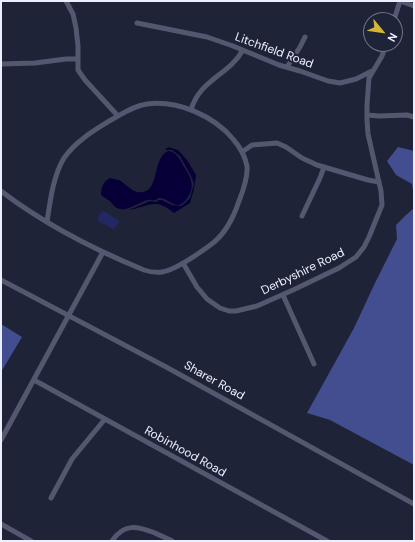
<!DOCTYPE html>
<html>
<head>
<meta charset="utf-8">
<style>
  body { margin:0 }
  #map { position:relative; width:415px; height:542px; overflow:hidden; background:#1e2337; font-family:"DM Sans",sans-serif }
  canvas { display:block }
  .frame { position:absolute; inset:0; border:2px solid #ecf0fe; pointer-events:none }
  .north { position:absolute; left:363px; top:12px; width:40px; height:40px; box-sizing:border-box; background:#1e2337; border:1px solid #707587; border-radius:50%; rotate:119deg; font-size:11px; font-weight:700; line-height:16px; text-align:center; color:#ecf0fe }
  .north::after { content:''; display:block; margin:auto; width:14px; height:18px; background:#d5b534; clip-path:polygon(50% 0,100% 100%,50% 72%,0 100%) }
</style>
</head>
<body>
<div id="map">
<canvas width="415" height="542"></canvas>
<div class="frame"></div>
<div class="north">N</div>
</div>
<script>
const context = document.querySelector('canvas').getContext('2d');
context.lineJoin = 'round';
function fill(path, color) { context.fillStyle = color; context.fill(path, 'evenodd'); }
function strokePath(path, color, width, dash) { context.strokeStyle = color; context.lineWidth = width; context.lineCap = dash ? 'butt' : 'round'; context.setLineDash(dash || []); context.stroke(path); }
function label(font, color, halo, rows, align = 'center') {
  context.font = font + ' "DM Sans",sans-serif'; context.lineWidth = 4; context.setLineDash([]); context.textBaseline = 'middle'; context.strokeStyle = halo; context.fillStyle = color; for (const [text, x, y, turn = 0] of rows) {
    context.save(); context.translate(x, y); context.rotate((+turn || 0) * Math.PI / 180); context.textAlign = isNaN(turn) ? turn : align; if (halo) context.strokeText(text, 0, 0); context.fillText(text, 0, 0); context.restore();
  }
}
fill(new Path2D(`
  M 104,211 L 118,220 L 119,222 L 115,228 L 113,229 L 98,221 L 98,218 L 101,212 Z`), '#222862');
fill(new Path2D(`
  M 398,147 L 414,151 L 414,197 L 412,184 L 396,175 L 387,161 Z
  M 414,208 L 414,465 L 330,420 L 307,413 L 354,328 L 375,283 L 397,239 L 396,225 L 405,216 Z
  M 1,324 L 22,337 L 1,372 Z`), '#434e91');
fill(new Path2D(`
  M 168,147 L 178,150 L 187,160 L 196,175 L 194,189 L 190,203 L 174,213 C 171,211 167,207 163,206 C 153,200 140,209 129,210 L 150,201 L 156,202 L 159,200 L 162,200 L 172,205 L 181,206 L 184,204 L 190,198 L 194,184 L 192,178 L 180,156 L 172,150 L 165,150 Z
  M 168,151 C 175,151 180,159 183,165 C 191,178 197,187 185,201 C 182,203 181,205 177,205 C 171,204 166,198 160,198 C 157,198 157,200 155,200 C 150,201 154,199 148,200 C 138,202 127,213 117,208 C 113,206 112,202 108,200 C 106,198 103,197 101,195 C 101,187 103,182 110,178 C 113,179 116,179 119,180 C 128,185 134,196 146,191 C 159,185 153,158 168,151 Z`), '#070038');
strokePath(new Path2D(`
  M 66,1 L 73,14 L 76,28 L 78,46 L 78,70 L 85,80 L 118,116
  M 400,1 L 414,6
  M 394,20 L 400,1
  M 137,23 L 207,37 L 233,46 L 279,65 L 300,71 L 328,81 L 340,83 L 356,79 L 372,71
  M 1,64 L 35,63 L 66,59 L 78,59
  M 287,67 L 300,47 L 305,37
  M 191,110 C 199,80 229,75 243,50
  M 367,115 L 379,116 L 407,115 L 414,117
  M 242,152 L 252,145 L 277,143 L 286,147 L 302,158 L 317,165 L 368,180 L 379,182
  M 1,191 C 44,224 93,249 144,270 C 150,272 155,273 162,272 C 175,270 198,254 209,246 C 225,235 233,219 239,201 C 243,191 248,178 247,166 C 245,156 240,147 233,139 C 214,116 178,100 147,104 C 133,106 122,114 111,120 C 93,131 76,141 64,158 C 53,176 50,202 47,222
  M 302,216 L 320,178 L 324,167
  M 183,263 L 197,287 L 207,299 L 220,308 L 229,311 L 236,311 L 257,306 L 293,290 L 339,268 L 356,257 L 364,247 L 369,237 L 382,205 L 381,191 L 368,134 L 367,120 L 367,105 L 369,78 L 382,56 L 386,44
  M 1,280 L 168,368 L 414,504
  M 283,295 L 314,364
  M 34,380 L 327,541
  M 1,440 L 103,252
  M 51,498 L 72,459 L 105,419
  M 1,524 L 31,541
  M 112,541 C 124,523 137,526 155,533 C 161,536 167,538 172,541`), '#535870', 5);
label('12px', '#ecf0fe', '#1e2337', [
  ["Litchfield Road",274,51,20],
  ["Derbyshire Road",303,272,-26],
  ["Sharer Road",214,381,29],
  ["Robinhood Road",185,452,29]
]);
</script>
</body>
</html>
